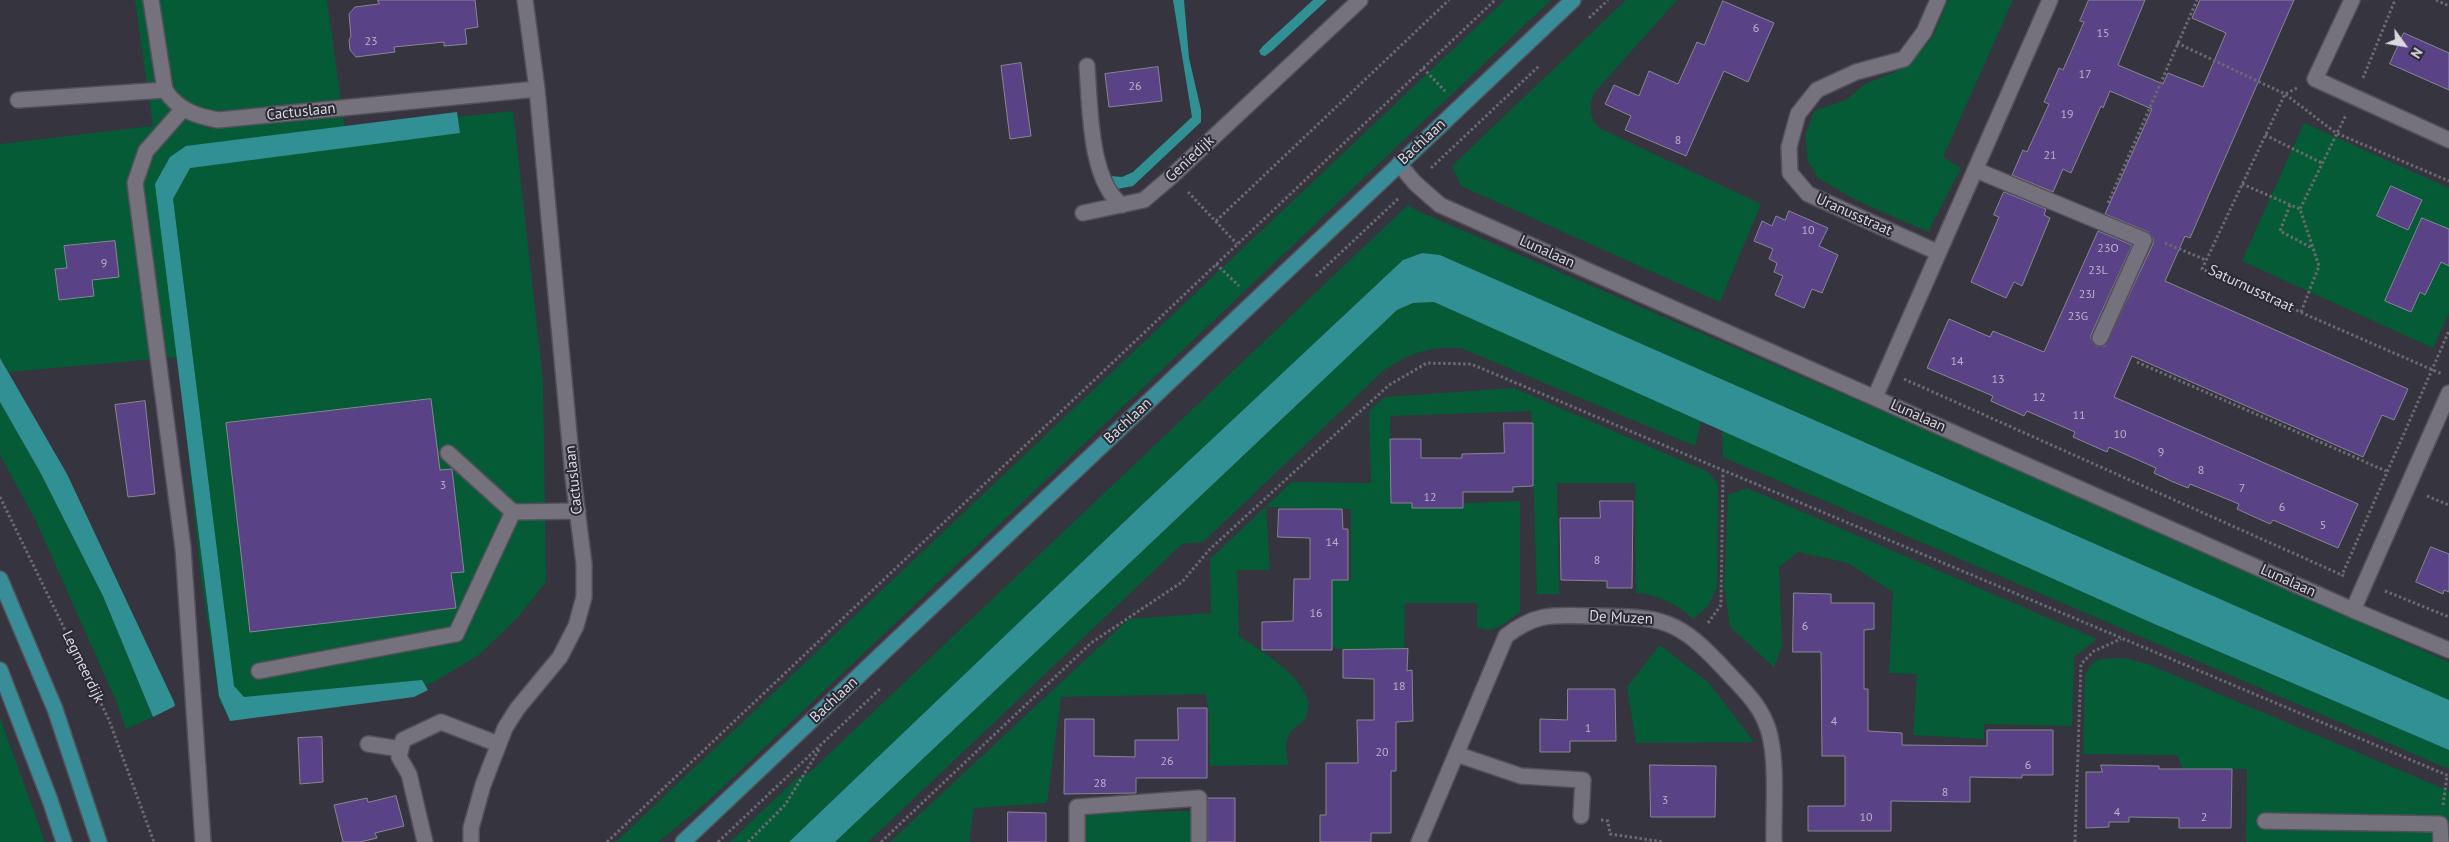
<!DOCTYPE html>
<html>
<head>
<meta charset="utf-8">
<style>
  body { margin:0 }
  #map { position:relative; width:2449px; height:842px; overflow:hidden; background:#36343e; font-family:"PT Sans",sans-serif }
  canvas { display:block }
  .north { position:absolute; left:2379px; top:20px; width:50px; height:50px; -webkit-text-stroke:4px #2c2a34; paint-order:stroke; rotate:122deg; font-size:14px; font-weight:700; line-height:20px; text-align:center; color:#dbd9e0 }
  .north::after { content:''; display:block; margin:auto; width:18px; height:22px; background:#dbd9e0; clip-path:polygon(50% 0,100% 100%,50% 72%,0 100%) }
</style>
</head>
<body>
<div id="map">
<canvas width="2449" height="842"></canvas>
<div class="north">N</div>
</div>
<script>
const context = document.querySelector('canvas').getContext('2d');
context.lineJoin = 'round';
function fill(path, color) { context.fillStyle = color; context.fill(path, 'evenodd'); }
function strokePath(path, color, width, dash) { context.strokeStyle = color; context.lineWidth = width; context.lineCap = dash ? 'butt' : 'round'; context.setLineDash(dash || []); context.stroke(path); }
function label(font, color, halo, rows, align = 'center') {
  context.font = font + ' "PT Sans",sans-serif'; context.lineWidth = 4; context.setLineDash([]); context.textBaseline = 'middle'; context.strokeStyle = halo; context.fillStyle = color; for (const [text, x, y, turn = 0] of rows) {
    context.save(); context.translate(x, y); context.rotate((+turn || 0) * Math.PI / 180); context.textAlign = isNaN(turn) ? turn : align; if (halo) context.strokeText(text, 0, 0); context.fillText(text, 0, 0); context.restore();
  }
}
fill(new Path2D(`
  M 135,0 L 327,0 L 345,129 L 513,111 L 543,381 L 546,582 L 518,617 L 479,655 L 430,684 L 409,690 L 220,704 L 201,576 L 178,357 L 9,372 L 0,358 L 0,144 L 153,126 Z
  M 1505,0 L 1551,0 L 708,801 L 658,842 L 616,842 Z
  M 1626,0 L 1677,0 L 1595,92 C 1588,106 1589,116 1599,128 L 1761,204 L 1720,302 L 1461,186 L 1452,166 Z
  M 1948,0 L 2013,0 L 1943,157 L 1961,168 L 1928,232 L 1856,200 L 1818,178 L 1808,161 L 1805,136 L 1814,111 L 1846,100 L 1865,84 L 1895,72 L 1916,57 L 1933,36 Z
  M 2304,123 L 2449,188 L 2449,313 L 2433,348 L 2242,261 Z
  M 1408,205 L 1420,212 L 1924,429 L 2449,662 L 2449,700 L 1440,255 L 1422,253 L 1403,260 L 1145,502 L 789,842 L 730,842 L 797,778 L 809,773 Z
  M 1434,302 L 1701,421 L 1695,446 L 1461,348 C 1428,346 1411,353 1384,370 L 1203,542 L 1182,544 L 868,842 L 835,842 L 1397,310 L 1413,303 Z
  M 1514,388 L 1708,472 L 1718,484 L 1717,587 L 1708,606 L 1693,619 C 1681,606 1654,593 1636,593 L 1635,483 L 1557,483 L 1559,594 L 1537,594 L 1531,411 L 1390,416 L 1392,504 L 1434,503 L 1434,508 L 1464,507 L 1464,503 L 1520,501 L 1520,612 C 1506,621 1495,636 1477,627 L 1477,603 L 1405,603 L 1404,649 L 1340,649 L 1331,646 L 1331,580 L 1351,580 L 1351,509 L 1266,507 L 1270,570 L 1237,570 L 1239,636 C 1260,650 1304,676 1308,703 C 1308,708 1307,714 1306,719 C 1284,734 1285,740 1288,765 L 1210,766 L 1209,714 L 1206,694 L 1061,697 L 1047,803 L 974,808 L 969,842 L 890,842 L 1129,619 L 1211,613 L 1210,559 L 1292,482 L 1371,483 L 1369,411 L 1385,397 Z
  M 0,402 L 40,472 L 103,596 L 153,717 L 126,729 L 116,701 L 36,521 L 0,455 Z
  M 1722,430 L 2152,623 L 2449,750 L 2449,769 L 1723,457 Z
  M 1747,488 L 2097,639 L 2074,657 L 2072,726 L 1984,724 L 1984,739 L 1913,735 L 1917,674 L 1889,673 L 1893,592 L 1848,563 L 1798,552 L 1779,567 L 1782,646 L 1774,667 L 1730,627 L 1724,586 L 1728,495 Z
  M 1660,645 L 1709,683 L 1754,742 L 1636,743 L 1627,687 Z
  M 2124,658 L 2148,664 L 2449,791 L 2449,842 L 2246,842 L 2247,769 L 2183,769 L 2177,755 L 2083,754 L 2085,677 C 2092,655 2103,659 2124,658 Z
  M 0,718 L 45,842 L 0,842 Z
  M 1192,811 L 1192,842 L 1084,842 L 1084,813 Z`), '#055b36');
fill(new Path2D(`
  M 1173,0 L 1184,0 L 1189,58 L 1201,110 L 1201,122 L 1133,186 L 1117,189 L 1111,176 L 1122,177 L 1133,172 L 1192,117 Z
  M 1313,0 L 1327,0 L 1273,50 L 1265,56 L 1261,55 L 1259,51 L 1263,46 Z
  M 457,112 L 460,133 L 190,168 L 173,199 L 234,686 L 244,697 L 422,680 L 428,690 L 414,697 L 230,721 L 219,696 L 155,184 L 170,157 L 186,146 Z
  M 1422,253 L 1440,255 L 2449,700 L 2449,750 L 2152,623 L 1434,302 L 1413,303 L 1397,310 L 835,842 L 789,842 L 1145,502 L 1403,260 Z
  M 0,358 L 67,474 L 174,702 L 175,706 L 153,717 L 103,596 L 40,472 L 0,402 Z`), '#309093');
const building = new Path2D(`
  M 378,0 L 475,0 L 478,27 L 465,29 L 467,44 L 444,46 L 444,42 L 394,47 L 395,52 L 356,57 L 350,50 L 349,40 L 351,36 L 349,14 L 355,7 L 379,4 Z
  M 2089,0 L 2145,0 L 2118,65 L 2163,84 L 2168,73 L 2203,87 L 2226,33 L 2192,18 L 2200,0 L 2294,0 L 2190,238 L 2185,236 L 2165,281 L 2408,389 L 2394,420 L 2382,415 L 2363,457 L 2132,356 L 2114,397 L 2358,504 L 2338,548 L 2273,520 L 2270,524 L 2237,509 L 2239,504 L 2190,484 L 2188,488 L 2171,481 L 2154,473 L 2156,468 L 2109,447 L 2107,452 L 2073,437 L 2075,432 L 2027,411 L 2024,416 L 1991,401 L 1993,396 L 1927,368 L 1949,319 L 1990,337 L 1993,331 L 2044,352 L 2098,231 L 2132,245 L 2091,335 L 2091,339 L 2096,346 L 2105,346 L 2153,244 L 2153,238 L 2148,232 L 2105,214 L 2152,109 L 2110,91 L 2103,108 L 2101,106 L 2071,173 L 2063,169 L 2053,192 L 2012,175 L 2023,150 L 2027,152 L 2049,104 L 2044,102 L 2059,68 L 2063,70 L 2084,22 L 2080,21 Z
  M 1723,1 L 1774,23 L 1748,82 L 1724,71 L 1686,156 L 1625,130 L 1631,116 L 1605,104 L 1614,85 L 1639,96 L 1649,71 L 1678,84 L 1697,42 L 1704,45 Z
  M 2404,33 L 2449,53 L 2449,90 L 2390,64 Z
  M 1021,63 L 1031,136 L 1010,139 L 1001,66 Z
  M 1158,67 L 1162,101 L 1109,107 L 1105,74 Z
  M 2391,186 L 2422,200 L 2408,230 L 2377,216 Z
  M 2004,192 L 2046,209 L 2044,215 L 2050,218 L 2022,286 L 2014,282 L 2006,298 L 1971,282 L 1999,217 L 1994,215 Z
  M 1789,211 L 1828,228 L 1819,246 L 1838,255 L 1822,293 L 1812,289 L 1804,308 L 1775,295 L 1783,276 L 1774,272 L 1777,263 L 1769,259 L 1773,249 L 1754,241 L 1762,221 L 1772,226 L 1776,216 L 1785,220 Z
  M 2422,218 L 2449,229 L 2449,266 L 2441,262 L 2425,295 L 2420,292 L 2411,312 L 2385,301 Z
  M 115,241 L 119,277 L 92,280 L 94,296 L 59,300 L 55,269 L 67,268 L 64,246 Z
  M 431,399 L 440,470 L 452,469 L 464,572 L 451,573 L 456,608 L 250,632 L 226,423 Z
  M 145,401 L 155,494 L 128,497 L 115,405 Z
  M 1504,423 L 1533,423 L 1533,486 L 1513,487 L 1513,492 L 1463,492 L 1463,508 L 1412,508 L 1412,503 L 1391,503 L 1390,439 L 1421,439 L 1421,458 L 1462,458 L 1462,454 L 1504,453 Z
  M 1600,501 L 1633,501 L 1632,588 L 1607,588 L 1607,581 L 1561,580 L 1560,518 L 1600,518 Z
  M 1279,509 L 1342,509 L 1343,529 L 1348,529 L 1348,580 L 1332,580 L 1332,650 L 1262,650 L 1262,622 L 1293,621 L 1294,579 L 1310,579 L 1310,538 L 1278,537 Z
  M 2431,547 L 2449,554 L 2449,592 L 2444,590 L 2443,594 L 2416,582 Z
  M 1794,593 L 1831,594 L 1831,603 L 1874,603 L 1874,629 L 1864,630 L 1864,689 L 1868,689 L 1868,731 L 1902,733 L 1902,745 L 1987,746 L 1987,730 L 2053,730 L 2053,775 L 2022,775 L 2022,778 L 1970,777 L 1970,802 L 1891,801 L 1891,831 L 1808,831 L 1808,806 L 1845,806 L 1845,756 L 1822,756 L 1821,652 L 1793,652 Z
  M 1408,649 L 1407,671 L 1412,670 L 1413,721 L 1396,722 L 1396,771 L 1391,771 L 1391,833 L 1371,833 L 1371,842 L 1320,842 L 1320,815 L 1326,815 L 1326,763 L 1358,763 L 1357,720 L 1374,720 L 1374,679 L 1343,678 L 1343,650 Z
  M 1568,689 L 1615,689 L 1616,741 L 1570,741 L 1570,752 L 1540,752 L 1540,719 L 1567,720 Z
  M 1178,708 L 1207,708 L 1207,778 L 1136,778 L 1136,793 L 1064,794 L 1065,719 L 1094,719 L 1094,756 L 1135,757 L 1135,740 L 1178,740 Z
  M 322,737 L 323,782 L 300,784 L 298,738 Z
  M 1650,765 L 1716,766 L 1715,817 L 1651,817 Z
  M 2101,765 L 2159,766 L 2159,769 L 2232,769 L 2231,828 L 2179,828 L 2179,818 L 2129,817 L 2129,822 L 2109,822 L 2109,827 L 2086,828 L 2086,772 L 2102,772 Z
  M 396,796 L 404,826 L 375,833 L 377,838 L 360,842 L 343,842 L 334,805 L 367,798 L 368,802 Z
  M 1208,798 L 1235,798 L 1235,842 L 1208,842 Z
  M 1008,812 L 1046,813 L 1046,842 L 1008,842 Z`);
fill(building, '#594285');
strokePath(building, '#898693', 1);
const minor = new Path2D(`
  M 151,0 L 165,90 C 178,110 196,116 218,120 L 537,89
  M 2352,0 L 2315,79 L 2449,140
  M 1087,66 C 1090,104 1089,181 1122,205
  M 18,100 L 165,90
  M 183,109 L 146,151 L 135,183 L 183,548 L 203,842
  M 1399,164 L 1415,183 L 1440,205 L 2353,610 L 2449,650
  M 1976,170 L 2144,240 L 2100,338
  M 1083,213 L 1144,200 L 1172,176 L 1360,0
  M 1937,252 L 1808,194 L 1790,173 L 1789,147 L 1798,114 L 1817,90 L 1856,72 L 1904,59 L 1924,32 L 1938,0
  M 1875,397 L 2050,0
  M 448,453 L 513,512
  M 2353,610 L 2449,393
  M 259,671 L 456,634 L 513,512 L 578,511
  M 368,744 L 401,749
  M 1456,754 L 1521,776 L 1583,780 L 1581,816
  M 2265,821 L 2440,824 L 2441,842
  M 425,842 L 409,774 L 399,757 L 403,740 L 441,722 L 498,744
  M 471,842 L 471,828 L 483,785 L 505,728 L 517,709 L 560,657 L 576,626 L 584,597 L 584,564 L 573,477 L 537,89 L 525,0
  M 1077,842 L 1077,807 L 1199,798 L 1199,842
  M 1419,842 L 1506,636 C 1536,613 1552,615 1588,616 C 1663,617 1676,616 1728,673 C 1742,688 1757,702 1765,721 C 1779,750 1773,809 1774,842`);
const major = new Path2D(`
  M 0,579 L 55,709 L 99,842
  M 0,670 L 50,800 L 64,842
  M 683,842 L 1573,0`);
strokePath(minor, '#535059', 18);
strokePath(major, '#535059', 18);
strokePath(new Path2D(`
  M 2436,0 L 2449,6
  M 1589,18 L 1608,0
  M 2177,43 L 2285,94 L 2336,133 L 2449,181
  M 1423,68 L 1445,91
  M 2363,78 L 2395,0
  M 2297,88 L 2285,94 L 2202,269 L 2442,374
  M 2265,135 L 2322,163
  M 1431,168 L 1539,66
  M 2242,184 L 2300,209
  M 1188,192 L 1237,244
  M 2108,203 L 2197,0
  M 2290,205 L 2280,231 L 2312,248
  M 1216,221 L 1449,0
  M 2165,243 L 2206,260
  M 1216,264 L 1239,286
  M 1316,276 L 1399,198
  M 2301,312 L 2319,266 L 2300,209 L 2346,115
  M 2137,362 L 2386,471
  M 1904,379 L 2342,575
  M 2427,496 L 2449,505
  M 0,497 L 109,720 L 154,842
  M 2344,576 L 2342,575 L 2449,331
  M 2385,591 L 2449,617
  M 1708,623 L 1721,605 L 1723,470
  M 2443,805 L 2447,776
  M 1601,820 L 1608,821 L 1610,834 L 1664,842
  M 607,842 L 1495,0
  M 718,842 L 881,688
  M 748,842 L 785,805 L 820,748
  M 881,842 L 1091,643 L 1182,582 L 1209,550 L 1389,385 L 1427,363 L 1471,364 L 2449,776
  M 2075,842 L 2081,664 L 2094,651 L 2121,639`), '#6b6972', 3, [2.5, 2.5]);
strokePath(minor, '#75727e', 15);
strokePath(major, '#388d98', 15);
label('12px', '#bab3c9', null, [
  ["6",1756,29],
  ["15",2103,34],
  ["23",371,42],
  ["17",2085,75],
  ["26",1135,87],
  ["19",2067,115],
  ["8",1678,141],
  ["21",2050,156],
  ["10",1808,231],
  ["23O",2108,249],
  ["9",104,264],
  ["23L",2098,271],
  ["23J",2087,295],
  ["23G",2078,317],
  ["14",1957,362],
  ["13",1998,380],
  ["12",2039,398],
  ["11",2079,416],
  ["10",2120,435],
  ["9",2161,453],
  ["8",2201,471],
  ["3",443,486],
  ["7",2242,489],
  ["12",1430,498],
  ["6",2282,508],
  ["5",2323,526],
  ["14",1332,543],
  ["8",1597,561],
  ["16",1316,614],
  ["6",1805,627],
  ["18",1399,687],
  ["4",1834,722],
  ["1",1588,729],
  ["20",1382,753],
  ["26",1167,762],
  ["6",2028,766],
  ["28",1100,784],
  ["8",1945,793],
  ["3",1665,801],
  ["4",2117,813],
  ["10",1866,818],
  ["2",2204,818]
]);
label('15px', '#dbd9e0', '#2c2a34', [
  ["Cactuslaan",301,112,-6],
  ["Bachlaan",1422,142,-43],
  ["Geniedijk",1190,159,-43],
  ["Uranusstraat",1854,215,24],
  ["Lunalaan",1547,252,24],
  ["Saturnusstraat",2251,289,25],
  ["Lunalaan",1918,416,24],
  ["Bachlaan",1128,421,-43],
  ["Cactuslaan",574,480,-96],
  ["Lunalaan",2288,581,24],
  ["De Muzen",1621,618,3],
  ["Legmeerdijk",83,667,64],
  ["Bachlaan",834,700,-43]
]);
</script>
</body>
</html>
